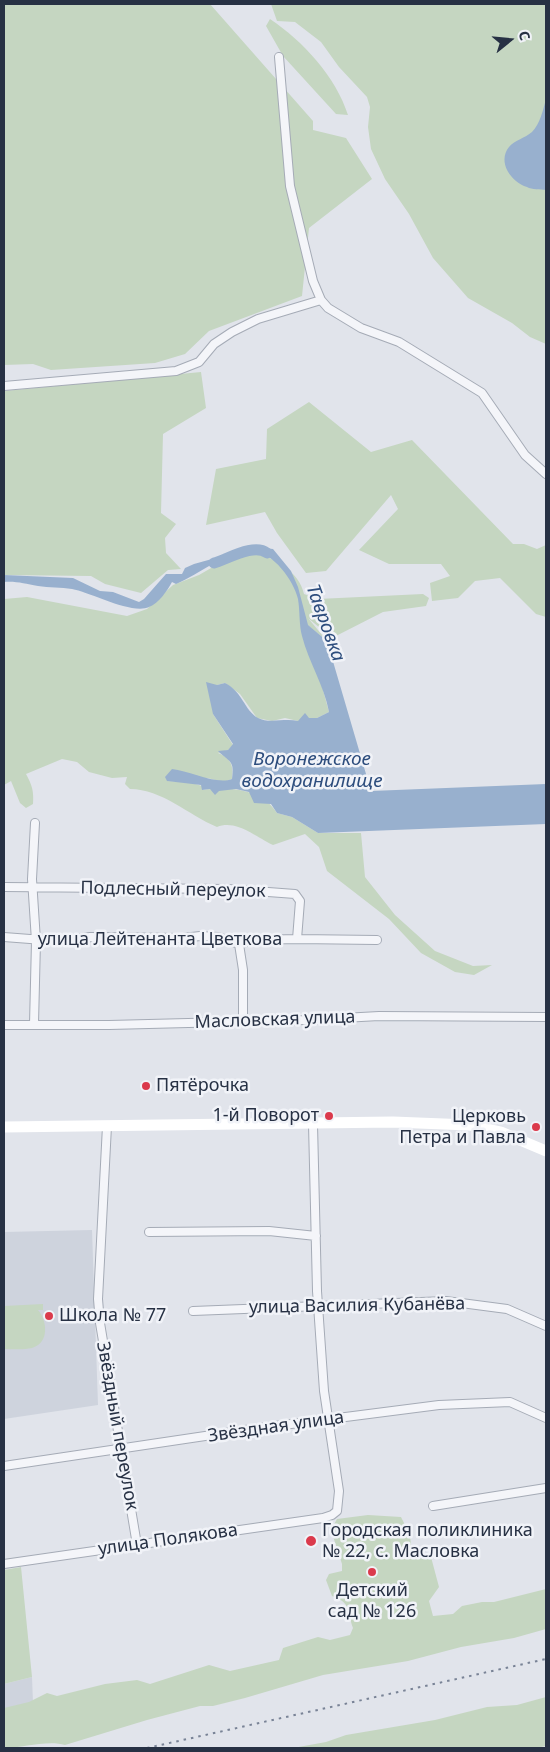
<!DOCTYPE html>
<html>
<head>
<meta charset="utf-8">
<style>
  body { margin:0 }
  #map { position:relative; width:550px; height:1752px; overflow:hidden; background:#e1e4eb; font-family:"Noto Sans",sans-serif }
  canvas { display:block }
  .frame { position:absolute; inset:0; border:5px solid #273144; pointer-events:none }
  .north { position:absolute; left:485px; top:15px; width:50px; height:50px; -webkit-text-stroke:4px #f1f3f8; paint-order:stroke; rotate:73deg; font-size:14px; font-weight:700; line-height:20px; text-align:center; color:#273144 }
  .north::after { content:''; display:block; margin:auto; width:18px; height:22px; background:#273144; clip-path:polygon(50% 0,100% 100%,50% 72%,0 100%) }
</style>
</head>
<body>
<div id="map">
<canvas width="550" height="1752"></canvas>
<div class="frame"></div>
<div class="north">С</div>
</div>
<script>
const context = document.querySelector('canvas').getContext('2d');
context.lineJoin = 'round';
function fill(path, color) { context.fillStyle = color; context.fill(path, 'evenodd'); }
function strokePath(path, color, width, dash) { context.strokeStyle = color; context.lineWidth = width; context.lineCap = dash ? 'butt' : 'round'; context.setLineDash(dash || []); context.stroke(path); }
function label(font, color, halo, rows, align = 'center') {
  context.font = font + ' "Noto Sans",sans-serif'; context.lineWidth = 5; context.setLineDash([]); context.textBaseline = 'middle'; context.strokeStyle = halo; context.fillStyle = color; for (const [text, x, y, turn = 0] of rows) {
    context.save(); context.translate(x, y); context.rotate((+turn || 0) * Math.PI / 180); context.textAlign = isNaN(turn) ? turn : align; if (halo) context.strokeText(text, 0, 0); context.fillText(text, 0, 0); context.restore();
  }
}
fill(new Path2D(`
  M 92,1230 L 98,1405 L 4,1419 L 4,1232 Z
  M 32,1677 L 33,1703 L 4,1710 L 4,1684 Z`), '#ced3dd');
fill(new Path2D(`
  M 4,4 L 210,4 L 313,121 L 313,130 L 346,138 L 372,179 L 309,228 L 302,296 L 209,331 L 185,354 L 155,363 L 51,370 L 33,364 L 4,365 Z
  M 271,4 L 546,4 L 546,344 L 530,337 L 512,323 L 468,298 L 433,258 L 409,214 L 385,179 L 371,149 L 368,127 L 370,107 L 367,97 L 339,67 L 321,42 L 295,22 L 277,21 Z
  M 270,19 C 303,41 336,77 348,115 L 336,114 L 283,56 L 266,26 Z
  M 201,372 L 206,408 L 163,434 L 161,513 L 176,524 L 165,538 L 166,553 L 181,569 L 168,570 L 141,593 L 105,584 L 91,576 L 4,575 L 4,391 Z
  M 309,402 L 371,452 L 412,440 L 513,544 L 524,544 L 537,549 L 546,545 L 546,543 L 546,617 L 536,614 L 500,578 L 475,581 L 458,598 L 432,601 L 430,583 L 450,576 L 441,564 L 389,564 L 359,550 L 398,509 L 391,495 L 326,571 L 306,573 L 277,533 L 265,512 L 206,525 L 216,469 L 266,459 L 267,429 Z
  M 253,552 C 274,558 299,571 304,594 L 318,599 L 423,594 L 429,598 L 426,606 L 383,612 L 332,638 L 308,618 L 327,641 L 305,623 L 329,712 L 317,718 L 298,721 L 285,718 L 272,721 L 257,718 L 240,694 L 225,683 L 217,685 L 213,714 L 233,745 L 228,750 L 218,753 C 231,758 234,766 232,779 L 224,782 L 207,778 L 167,781 L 189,782 L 202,786 L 203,790 C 229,786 262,789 277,813 L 292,817 L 318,833 L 361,833 L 365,877 L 395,915 L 435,951 L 473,966 L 492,965 L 474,975 L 455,972 L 421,953 L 389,919 L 327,871 L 319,847 L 305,834 L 273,845 C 256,837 236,819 217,827 C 188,815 162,789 130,789 L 125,784 L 127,777 L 112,778 L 89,772 L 77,762 L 62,759 L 26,774 C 32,785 34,791 33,804 L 26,808 L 20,803 L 11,781 L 4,785 L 4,599 L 27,597 L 127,616 L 147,609 L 173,585 L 199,575 L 225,560 Z
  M 43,1304 L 43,1310 L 38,1310 C 47,1320 50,1343 32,1348 C 24,1350 13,1349 4,1349 L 4,1306 Z
  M 368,1515 L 401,1517 L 410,1535 L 412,1555 L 431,1557 L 439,1587 L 429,1601 L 433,1616 L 453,1614 L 462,1606 L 482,1602 L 494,1602 L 546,1589 L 546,1629 L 514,1638 L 461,1647 L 408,1661 L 323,1675 L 245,1698 L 213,1706 L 200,1706 L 147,1720 L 65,1745 C 47,1740 23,1748 4,1748 L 4,1708 L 29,1702 L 47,1693 L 57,1696 L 105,1684 L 137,1680 L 150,1684 L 209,1665 L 230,1671 L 279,1660 L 283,1648 L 318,1637 L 330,1640 L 350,1635 L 353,1628 C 347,1611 351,1602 332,1596 L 326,1580 L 329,1574 L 342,1571 L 342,1564 L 331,1530 L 337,1519 Z
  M 21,1567 L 32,1677 L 4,1684 L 4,1570 Z
  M 546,1697 L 546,1746 L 536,1748 L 293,1748 L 326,1742 L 346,1735 L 435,1720 L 487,1707 L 517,1705 Z`), '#c5d6c1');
fill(new Path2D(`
  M 546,99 L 546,190 C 540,189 532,190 527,187 C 511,182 497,162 509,147 C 515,140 525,138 532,132 C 540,124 543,110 546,99 Z
  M 255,547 L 273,549 L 291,571 L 298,587 L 308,625 L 327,641 L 371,791 L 546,784 L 546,824 L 318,833 L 292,817 L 277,813 L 271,804 L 254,803 L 249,792 L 236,789 L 219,791 L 215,795 L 210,789 L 202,790 L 201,785 L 167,781 L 165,777 L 172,769 C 190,771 216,785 232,779 C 235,760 229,762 218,751 L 228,750 L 233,744 L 213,714 L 206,682 L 217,685 L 225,683 C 243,692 244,710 258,718 C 269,724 284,718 298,721 L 305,713 L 309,718 L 317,718 L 329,712 C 324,685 309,663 302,636 C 299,625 300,611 298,599 C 294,581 273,552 253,551 C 225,551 200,574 176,584 L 172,582 C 167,591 159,603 149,607 C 132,615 90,592 72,589 C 61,587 49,588 38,586 C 25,584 17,581 4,582 L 4,575 L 73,578 L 100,591 L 113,592 L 139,602 L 144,599 L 166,574 L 182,574 L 185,568 L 194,564 Z`), '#98b0ce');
strokePath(new Path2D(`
  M 214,563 C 228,559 254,543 267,553`), '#98b0ce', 11);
const minor = new Path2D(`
  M 279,57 L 290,186 L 313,281 L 321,300 L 328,308 L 361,328 L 399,342 L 482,393 L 525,455 L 546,474
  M 4,386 L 176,371 L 199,362 L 214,344 L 232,332 L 258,319 L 321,300
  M 4,887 L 228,889 L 295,894 L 300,901 L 297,939
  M 4,937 L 56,941 L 90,937 L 183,938 L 200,936 L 218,937 L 239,944 L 254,940 L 297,939 L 377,940
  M 239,944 L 243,970 L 243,1021
  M 34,1024 L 36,941 L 32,879 L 35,823
  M 4,1025 L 109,1025 L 307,1020 L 379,1016 L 546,1017
  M 107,1126 L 98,1299 L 100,1323 L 137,1545
  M 149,1232 L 269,1231 L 316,1236
  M 193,1311 L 446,1301 L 507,1309 L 546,1326
  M 4,1466 L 252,1429 L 439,1405 L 510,1402 L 546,1418
  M 433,1506 L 546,1488
  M 4,1564 L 323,1518 L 332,1515 L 337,1511 L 339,1491 L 324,1391 L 317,1291 L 313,1124`);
strokePath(minor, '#a5abb6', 10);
strokePath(minor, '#f4f5f9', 8);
strokePath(new Path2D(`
  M 4,1127 L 393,1122 L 469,1125 L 501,1132 L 546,1151`), '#fff', 11);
strokePath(new Path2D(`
  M 147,1748 L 546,1659`), '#798396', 2, [2.5, 5]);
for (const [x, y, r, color] of [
  [146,1086,5,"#db3a4c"],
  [329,1116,5,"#db3a4c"],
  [536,1127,5,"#db3a4c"],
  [49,1316,5,"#db3a4c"],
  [311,1541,6,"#db3a4c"],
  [372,1572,5,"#db3a4c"]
]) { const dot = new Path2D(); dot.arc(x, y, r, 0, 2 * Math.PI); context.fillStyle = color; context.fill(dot); strokePath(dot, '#f1f3f8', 2); }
label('18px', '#273144', '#f1f3f8', [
  ["Подлесный переулок",173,890,1],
  ["улица Лейтенанта Цветкова",160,940],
  ["Масловская улица",275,1020,-2],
  ["улица Василия Кубанёва",357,1306,-1],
  ["Звёздный переулок",117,1426,80],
  ["Звёздная улица",276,1427,-8],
  ["улица Полякова",168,1540,-8]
]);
label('18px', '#273144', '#f1f3f8', [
  ["Пятёрочка",156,1086],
  ["1-й Поворот",319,1116,"right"],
  ["Церковь",526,1117,"right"],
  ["Петра и Павла",526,1138,"right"],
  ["Школа № 77",59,1316],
  ["Городская поликлиника",322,1531],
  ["№ 22, с. Масловка",322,1552],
  ["Детский",372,1591,"center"],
  ["сад № 126",372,1612,"center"]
], 'left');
label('italic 19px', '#2d4d7d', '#f1f3f8', [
  ["Тавровка",325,623,70],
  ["Воронежское",312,760],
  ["водохранилище",312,782]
]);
</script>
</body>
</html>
